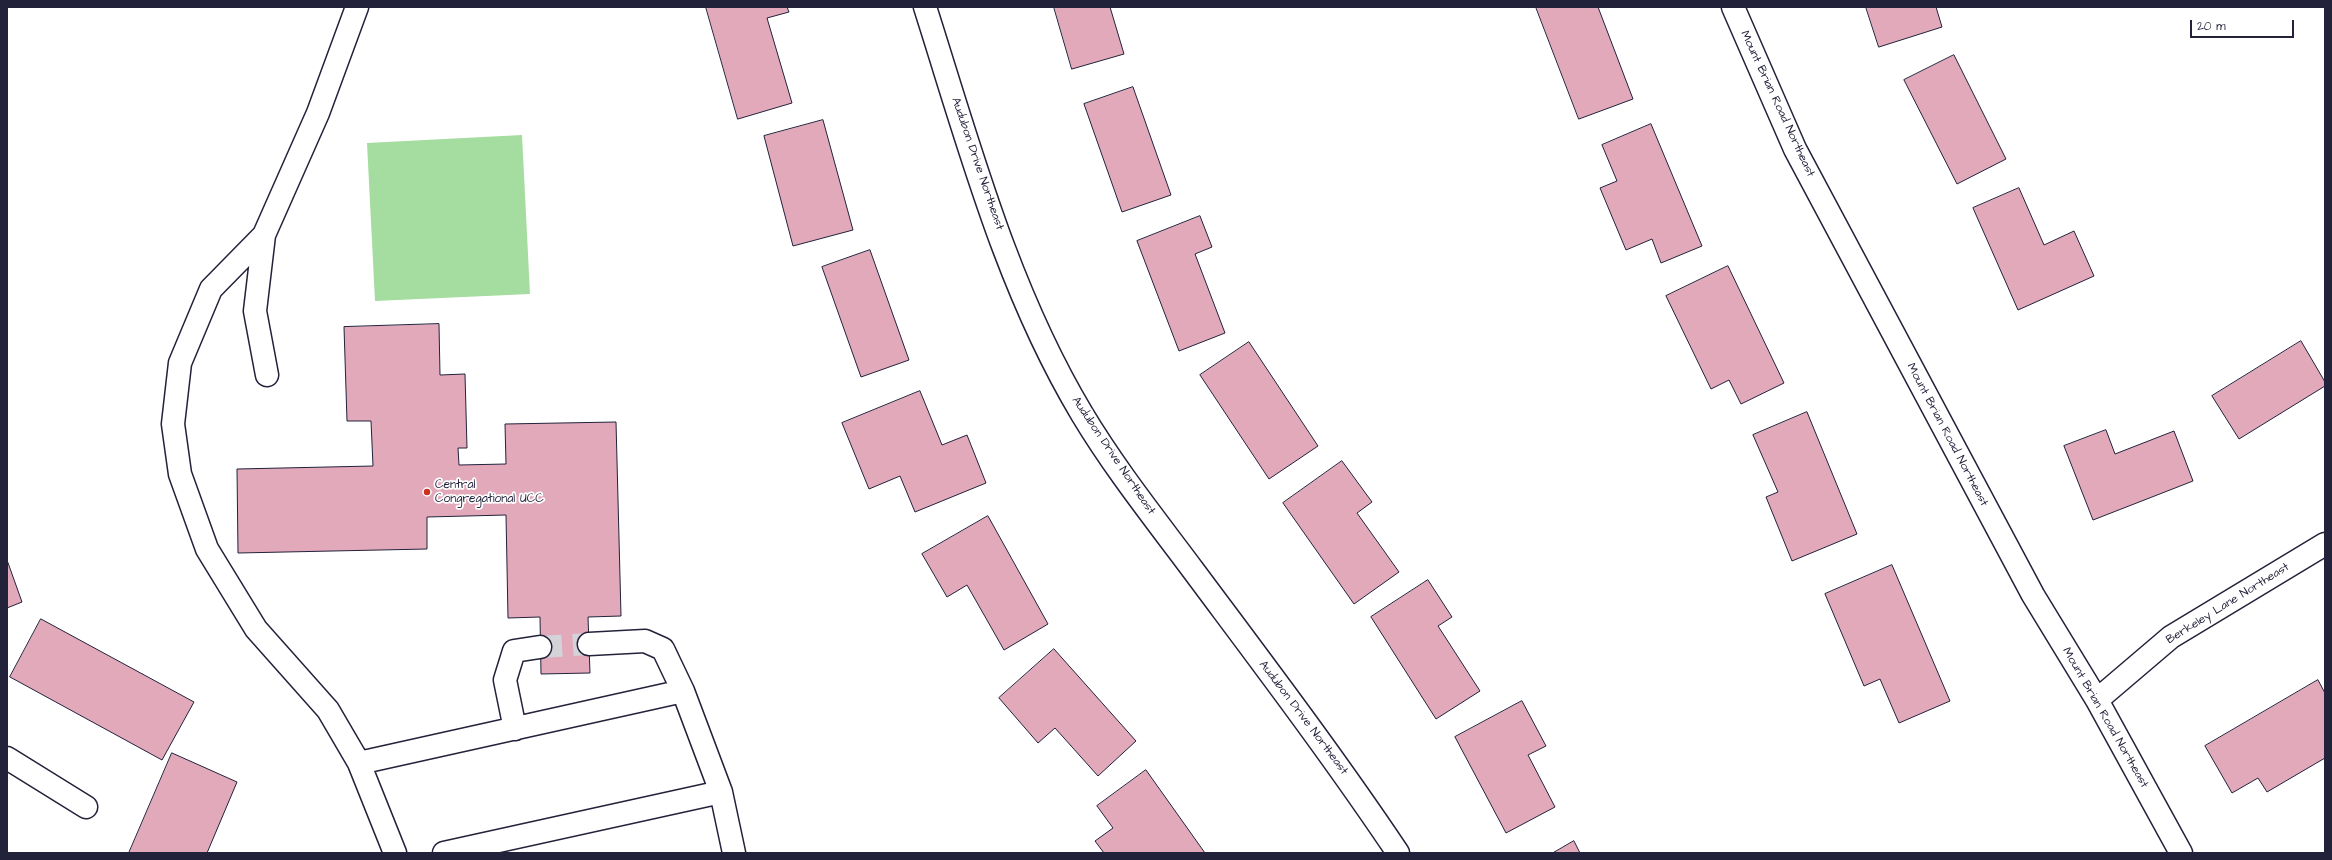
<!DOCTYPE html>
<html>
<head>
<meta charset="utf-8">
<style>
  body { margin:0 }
  #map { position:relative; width:2332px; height:860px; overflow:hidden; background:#fff; font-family:"Architects Daughter",sans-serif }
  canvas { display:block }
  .frame { position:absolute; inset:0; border:8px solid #22223b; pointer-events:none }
  .scale { position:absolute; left:2190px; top:20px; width:104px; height:18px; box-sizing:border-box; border:2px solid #22223b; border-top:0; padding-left:5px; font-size:12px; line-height:14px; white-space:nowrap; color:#22223b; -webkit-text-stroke:3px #fff; paint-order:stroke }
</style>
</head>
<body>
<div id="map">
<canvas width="2332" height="860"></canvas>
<div class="frame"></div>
<div class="scale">20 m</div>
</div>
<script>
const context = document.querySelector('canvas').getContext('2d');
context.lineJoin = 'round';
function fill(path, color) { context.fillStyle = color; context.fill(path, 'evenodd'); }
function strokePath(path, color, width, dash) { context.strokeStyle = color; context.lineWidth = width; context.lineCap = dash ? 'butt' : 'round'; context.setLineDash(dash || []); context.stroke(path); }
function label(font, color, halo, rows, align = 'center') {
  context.font = font + ' "Architects Daughter",sans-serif'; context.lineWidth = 3.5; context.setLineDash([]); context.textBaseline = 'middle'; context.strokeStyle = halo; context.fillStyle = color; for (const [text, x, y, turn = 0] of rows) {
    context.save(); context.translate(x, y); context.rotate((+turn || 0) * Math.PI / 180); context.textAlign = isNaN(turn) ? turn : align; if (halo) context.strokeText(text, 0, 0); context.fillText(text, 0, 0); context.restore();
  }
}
fill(new Path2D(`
  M 522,135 L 530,294 L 375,301 L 367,143 Z`), '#a5dc9f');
const building = new Path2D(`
  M 706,7 L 787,7 L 789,12 L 767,18 L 792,103 L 738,119 Z
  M 1054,7 L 1110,7 L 1124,54 L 1072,69 Z
  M 1536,7 L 1598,7 L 1633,99 L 1579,119 Z
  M 1866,7 L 1936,7 L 1942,27 L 1879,47 Z
  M 1954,55 L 2006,159 L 1957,184 L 1904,80 Z
  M 1133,87 L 1171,195 L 1122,212 L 1084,104 Z
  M 823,120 L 853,230 L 793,246 L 764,136 Z
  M 1651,124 L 1702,246 L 1661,263 L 1652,239 L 1626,250 L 1600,188 L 1617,181 L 1602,145 Z
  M 2019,188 L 2044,245 L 2074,231 L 2094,276 L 2018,310 L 1973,208 Z
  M 1200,216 L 1212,247 L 1195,254 L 1225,333 L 1179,351 L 1137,241 Z
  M 870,250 L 909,360 L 861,377 L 822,267 Z
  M 1728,266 L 1784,383 L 1741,404 L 1729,380 L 1711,389 L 1666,296 Z
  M 439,324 L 440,375 L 465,374 L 467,448 L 458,448 L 459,465 L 506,464 L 505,424 L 616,422 L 621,616 L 588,617 L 590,673 L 541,674 L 540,617 L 508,618 L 506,515 L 427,517 L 427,549 L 238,553 L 237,469 L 373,466 L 371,421 L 347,421 L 344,327 Z
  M 2301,341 L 2325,382 L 2325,386 L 2239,439 L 2212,396 Z
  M 1249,342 L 1318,446 L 1269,479 L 1200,375 Z
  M 920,391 L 942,445 L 967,435 L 986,483 L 915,512 L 900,476 L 869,489 L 842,423 Z
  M 1807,412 L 1857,534 L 1792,561 L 1766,497 L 1778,492 L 1753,435 Z
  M 2106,430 L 2115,454 L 2174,431 L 2193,481 L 2093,520 L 2064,446 Z
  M 1342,461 L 1372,502 L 1357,513 L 1399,572 L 1354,604 L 1283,503 Z
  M 988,516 L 1048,624 L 1004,650 L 967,585 L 947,597 L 922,554 Z
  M 7,560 L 22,602 L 7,608 Z
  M 1892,565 L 1950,701 L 1899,723 L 1880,679 L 1864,686 L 1825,594 Z
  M 1428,580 L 1452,617 L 1438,626 L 1480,691 L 1436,719 L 1371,617 Z
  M 41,619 L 194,702 L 162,760 L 10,677 Z
  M 1054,649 L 1136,741 L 1098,776 L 1055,728 L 1038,743 L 999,698 Z
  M 2318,680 L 2325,693 L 2325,758 L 2267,792 L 2258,778 L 2232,793 L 2205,746 Z
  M 1522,701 L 1546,746 L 1528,755 L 1555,807 L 1506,833 L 1455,737 Z
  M 172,753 L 237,782 L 207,853 L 129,853 Z
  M 1146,770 L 1205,853 L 1104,853 L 1095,841 L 1113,828 L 1097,806 Z
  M 1574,841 L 1580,853 L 1553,853 Z`);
fill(building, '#e2a9bb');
strokePath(building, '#22223b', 1);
strokePath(new Path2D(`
  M 540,647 L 589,644`), '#d3d3d8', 22, [22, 11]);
const minor = new Path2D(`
  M 925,7 C 969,145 1007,289 1082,414 C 1115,469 1155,519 1193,570 C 1263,664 1333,756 1398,853
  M 1733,7 L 1795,149 L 2033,595 L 2097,700 L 2181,853
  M 264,235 L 211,289 L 180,363 L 173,424 L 180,474 L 207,549 L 256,629 L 328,710 L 359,763 L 395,853
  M 267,375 L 255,311 L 264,235 L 318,113 L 357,7
  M 589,644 L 645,641 L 663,649 L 683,691
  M 2097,700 L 2171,637 L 2325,544
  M 515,729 L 505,680 L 514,651 L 540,647
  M 7,758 L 86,807
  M 359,763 L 683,691 L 721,792 L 444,853
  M 721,792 L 734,853`);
strokePath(minor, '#22223b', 25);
strokePath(minor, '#fff', 22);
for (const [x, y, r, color] of [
  [427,492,4,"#c8321e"]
]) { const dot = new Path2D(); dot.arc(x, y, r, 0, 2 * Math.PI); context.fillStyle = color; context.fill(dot); strokePath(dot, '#fff', 1.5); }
label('12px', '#22223b', '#fff', [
  ["Mount Brian Road Northeast",1777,104,65],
  ["Audubon Drive Northeast",977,164,71],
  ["Mount Brian Road Northeast",1947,435,62],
  ["Audubon Drive Northeast",1113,456,56],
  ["Berkeley Lane Northeast",2228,604,-32],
  ["Audubon Drive Northeast",1303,718,53],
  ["Mount Brian Road Northeast",2105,718,60]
]);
label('12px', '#22223b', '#fff', [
  ["Central",435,485],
  ["Congregational UCC",435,499]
], 'left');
</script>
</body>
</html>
